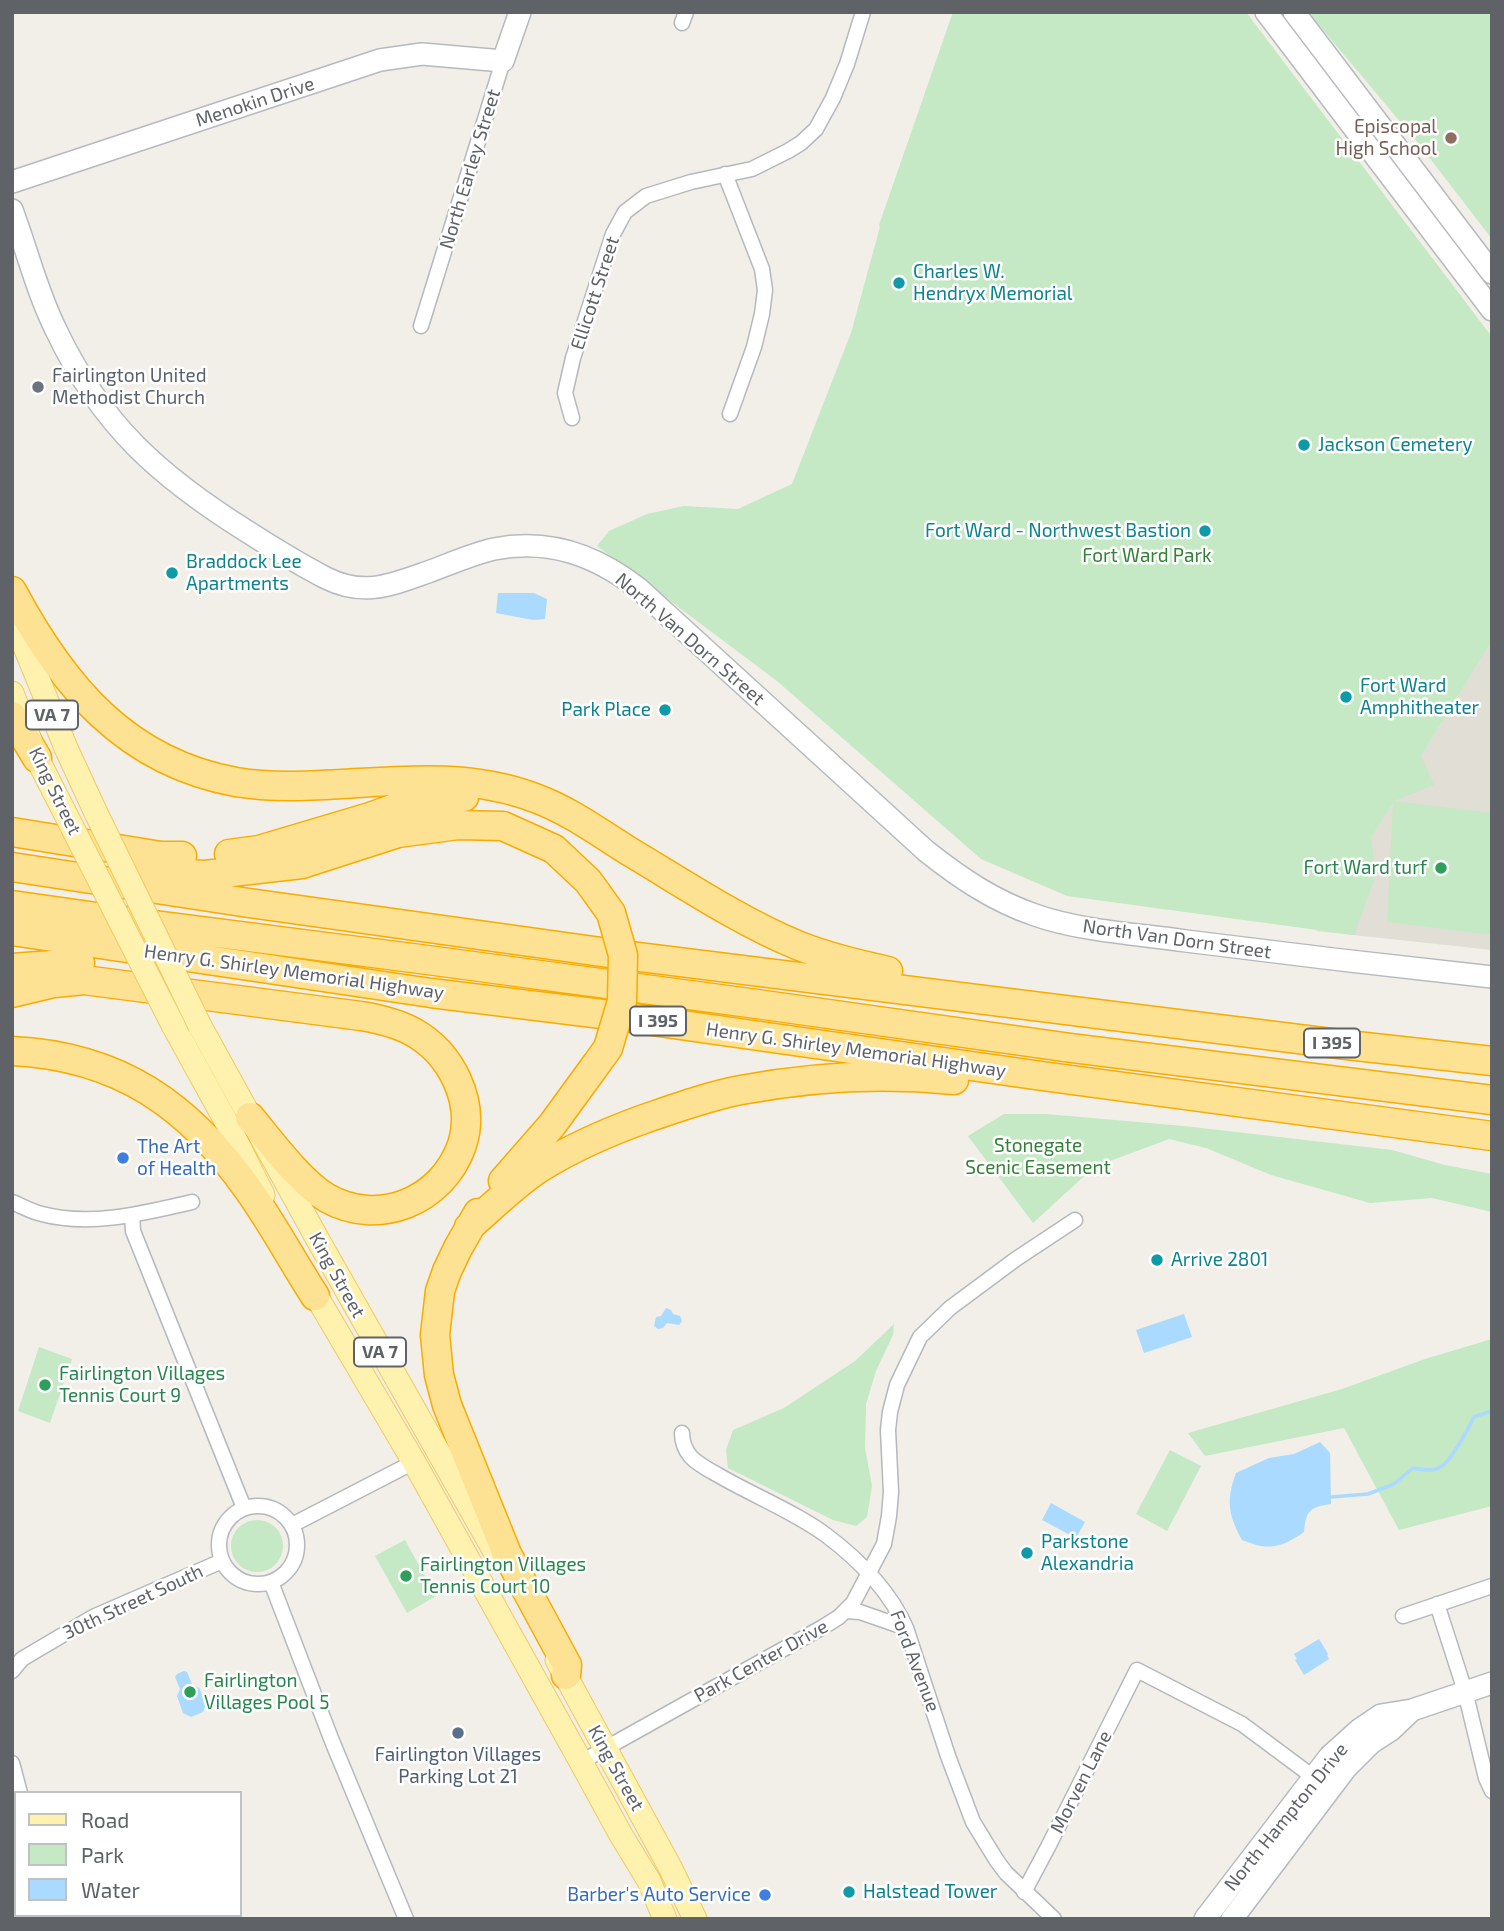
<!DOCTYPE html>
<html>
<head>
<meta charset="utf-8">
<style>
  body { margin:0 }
  #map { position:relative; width:1504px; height:1931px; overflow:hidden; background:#f1efe8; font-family:"Exo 2",sans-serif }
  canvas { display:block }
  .frame { position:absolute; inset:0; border:14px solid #5f6368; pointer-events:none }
  .legend { position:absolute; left:14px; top:1791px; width:228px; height:126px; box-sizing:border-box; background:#fff; border:2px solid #bfc1c3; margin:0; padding:9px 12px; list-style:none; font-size:21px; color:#5f6368 }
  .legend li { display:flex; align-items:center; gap:14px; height:35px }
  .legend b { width:35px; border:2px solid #bfc1c3 }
</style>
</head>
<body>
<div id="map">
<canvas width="1504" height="1931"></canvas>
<div class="frame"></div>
<ul class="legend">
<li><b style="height:9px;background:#fff2af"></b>Road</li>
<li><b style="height:19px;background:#c5e8c5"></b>Park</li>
<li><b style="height:19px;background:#aadaff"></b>Water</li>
</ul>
</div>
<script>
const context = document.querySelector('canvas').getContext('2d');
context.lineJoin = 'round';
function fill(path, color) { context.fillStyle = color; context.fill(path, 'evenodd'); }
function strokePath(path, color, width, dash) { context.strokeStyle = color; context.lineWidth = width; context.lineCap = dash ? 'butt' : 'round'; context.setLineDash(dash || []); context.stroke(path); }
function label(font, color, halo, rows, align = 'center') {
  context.font = font + ' "Exo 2",sans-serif'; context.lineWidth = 5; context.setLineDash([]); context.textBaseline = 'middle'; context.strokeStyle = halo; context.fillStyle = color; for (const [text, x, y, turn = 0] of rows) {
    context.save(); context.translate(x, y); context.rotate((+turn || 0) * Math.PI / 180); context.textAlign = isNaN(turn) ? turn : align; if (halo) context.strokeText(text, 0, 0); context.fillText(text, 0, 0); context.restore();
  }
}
fill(new Path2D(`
  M 1492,641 L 1492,950 L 1316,931 L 1393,801 Z`), '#e1ded6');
fill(new Path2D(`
  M 953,12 L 1246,12 L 1492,337 L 1492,641 L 1421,756 L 1434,785 L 1394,801 L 1492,813 L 1492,935 L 1387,922 L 1393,803 L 1371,838 L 1376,875 L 1354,935 L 1067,896 L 981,859 L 777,681 L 597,546 L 609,531 L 647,514 L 684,506 L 738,509 L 792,484 L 851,333 L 880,227 L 879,225 Z
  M 1308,12 L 1492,12 L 1492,239 L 1418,143 Z
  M 1004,1114 L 1046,1114 L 1184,1126 L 1392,1150 L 1445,1165 L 1492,1174 L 1492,1212 L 1432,1198 L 1370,1203 L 1271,1175 L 1206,1148 L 1169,1139 L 1094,1167 L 1033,1223 L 968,1136 Z
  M 894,1324 L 893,1335 L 876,1371 L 866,1404 L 865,1448 L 872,1486 L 867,1517 L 856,1526 L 833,1520 L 728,1468 L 726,1450 L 733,1430 L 784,1408 L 855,1361 Z
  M 1492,1339 L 1492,1506 L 1399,1530 L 1344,1428 L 1205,1456 L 1188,1433 L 1342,1389 L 1425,1359 Z
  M 39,1347 L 72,1359 L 50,1423 L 18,1411 Z
  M 1170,1450 L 1201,1466 L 1167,1531 L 1136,1514 Z
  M231 1546a26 26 0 1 1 52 0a26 26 0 1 1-52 0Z
  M 405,1540 L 436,1596 L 407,1613 L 375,1556 Z`), '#c5e8c5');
fill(new Path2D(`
  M 498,593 L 534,593 L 547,599 L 545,619 L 533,620 L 496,613 Z
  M 666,1308 L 671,1310 L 673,1314 L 680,1316 L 682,1321 L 679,1325 L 667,1323 L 663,1328 L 658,1329 L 654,1326 L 656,1317 L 661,1316 Z
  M 1184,1314 L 1192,1337 L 1144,1353 L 1136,1330 Z
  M 1320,1442 L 1330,1453 L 1331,1504 C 1310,1507 1306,1510 1304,1532 C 1281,1548 1269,1551 1242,1540 C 1228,1515 1226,1500 1236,1473 L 1269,1458 L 1294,1454 Z
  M 1051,1503 L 1085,1522 L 1076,1538 L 1042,1520 Z
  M 1319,1639 L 1328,1654 L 1327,1655 L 1329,1659 L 1304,1675 L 1295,1660 L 1297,1659 L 1294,1654 Z
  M 184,1671 L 187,1672 L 192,1684 L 199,1688 L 206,1704 L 203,1712 L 191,1717 L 183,1713 L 177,1696 L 180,1689 L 175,1677 L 177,1674 Z`), '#aadaff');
strokePath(new Path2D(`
  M 1331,1497 L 1368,1494 L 1394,1484 L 1413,1468 C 1423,1470 1433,1472 1442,1466 C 1452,1459 1468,1429 1474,1417 L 1492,1411`), '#aadaff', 3.5);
const street = new Path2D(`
  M 682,23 L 686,12
  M 725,174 L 762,269 L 765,290 L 762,314 L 754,347 L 730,414
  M 421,326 L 503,61
  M 572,418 L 565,393 L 573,358 L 613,234 L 625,212 L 646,196 L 691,182 L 752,169 L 788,151 L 801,143 L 816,129 L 833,98 L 847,64 L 863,12
  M 12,1202 C 22,1206 32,1212 42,1214 C 91,1227 144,1213 192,1202
  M 132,1215 L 133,1231 L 244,1508
  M 682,1433 C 682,1443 685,1450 691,1457 C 699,1465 709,1470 718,1475 C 754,1496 793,1511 826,1535 C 859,1560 890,1591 906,1628 L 948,1756 L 973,1822 L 997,1861 L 1006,1873 L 1054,1919
  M219 1545a39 39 0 1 1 78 0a39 39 0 1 1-78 0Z
  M 292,1525 L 414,1462
  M 271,1582 L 332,1741 L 406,1919
  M 1437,1604 L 1465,1691 L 1486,1778 L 1492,1791
  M 846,1611 L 860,1612 L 906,1628
  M 1403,1616 L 1492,1586
  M 12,1671 L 22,1659 L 93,1617 L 222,1561
  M 581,1762 L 823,1627 L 839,1617 L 853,1603 L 884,1544 L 889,1516 L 891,1492 L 888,1430 L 890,1412 L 897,1385 L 920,1337 L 950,1308 L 1016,1259 L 1075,1220
  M 12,1763 L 20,1793
  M 1024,1892 L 1048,1847 L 1137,1670 L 1242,1724 L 1320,1782
  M 46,1915 L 47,1919`);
const secondary = new Path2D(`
  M 1266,12 L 1492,310
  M 1294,12 L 1492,273
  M 12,182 L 380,60 L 422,54 L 503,61 L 520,12
  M 12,210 C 27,250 37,292 56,330 C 101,425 160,477 248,532 C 273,548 299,564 326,578 C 364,597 391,585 428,572 C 450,564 472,554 494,549 C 549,538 596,555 639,589 L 926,851 C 960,878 994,901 1035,915 C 1080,931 1138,934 1186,941 C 1288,954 1390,966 1492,977
  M 1205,1919 L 1330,1756 L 1359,1730 L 1381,1715 L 1412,1710 L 1492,1683
  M 1232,1919 L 1346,1768 L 1371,1743 L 1391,1730 L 1412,1710`);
const primary = new Path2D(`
  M 12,615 L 66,748 L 96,813
  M 12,693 L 37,758 L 64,811
  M 173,1025 L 228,1125 L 263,1195
  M 200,1026 L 318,1240 L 498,1557
  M 308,1282 L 414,1462 L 581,1762 L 621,1835 L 649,1881 L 665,1919
  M 557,1660 L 671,1869 L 695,1919`);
const highway = new Path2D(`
  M 12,591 C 63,686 125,762 236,782 C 271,788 307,786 342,784 C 407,780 473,774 535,798 C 568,810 597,831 627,850 C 681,882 739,921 797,945 C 827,957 857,964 888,971
  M 12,716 L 37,758
  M 12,832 L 161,856 L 182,856
  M 229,854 L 259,850 L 370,817 L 409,803 L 464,797
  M 12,867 L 249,903 L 623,955 L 1347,1045 L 1492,1061
  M 149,872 L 205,875 L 302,864 L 398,833 L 458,825 L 503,826 L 554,849 L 588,881 L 596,892
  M 12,905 L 139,923 L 420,959 L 757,1004 L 1071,1048 L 1492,1100
  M 12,931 L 431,993 L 618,1016 L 1042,1076 L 1492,1136
  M 12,968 L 80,963
  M 12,993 L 54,983 L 84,980 L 361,1016 C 379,1019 397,1023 413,1032 C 451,1053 476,1102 462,1145 C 442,1202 378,1227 327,1198 C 300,1182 270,1141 250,1117
  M 12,1051 C 120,1056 190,1106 250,1192 C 274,1226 293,1262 315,1296
  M 503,1181 L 552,1125 L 595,1066
  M 478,1213 L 458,1248 L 447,1271 L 440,1291 L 435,1335 L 439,1375 L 447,1405 L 507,1554 L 567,1665 L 566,1675
  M 469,1227 C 492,1207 513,1186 538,1169 C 571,1148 608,1132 644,1119 C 676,1108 709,1096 741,1090 C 810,1077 884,1073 954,1080`);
strokePath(street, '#b5b8bc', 17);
strokePath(secondary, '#b6babf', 24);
strokePath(primary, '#f2c960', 25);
strokePath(highway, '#f9ab00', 31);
strokePath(street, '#fff', 14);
strokePath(secondary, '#fff', 21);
strokePath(primary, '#fff2af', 23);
strokePath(highway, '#fde293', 28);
const primaryBridge = new Path2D(`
  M 64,811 L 173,1025
  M 96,813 L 200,1026`);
const highwayBridge = new Path2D(`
  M 595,1066 L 608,1048 L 622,1001 L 623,955 L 611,913 L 596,892`);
strokePath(primaryBridge, '#f2c960', 25, []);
strokePath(highwayBridge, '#f9ab00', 31, []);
strokePath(primaryBridge, '#fff2af', 23);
strokePath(highwayBridge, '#fde293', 28);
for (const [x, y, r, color] of [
  [1451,138,7,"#8d6e63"],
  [899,283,7,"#0f9aa8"],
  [38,387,7,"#6b7280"],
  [1304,445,7,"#0f9aa8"],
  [1205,531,7,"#0f9aa8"],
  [172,573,7,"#0f9aa8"],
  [1346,697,7,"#0f9aa8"],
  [665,710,7,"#0f9aa8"],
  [1441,868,7,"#2e9e5b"],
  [123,1158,7,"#3f7fe0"],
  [1157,1260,7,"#0f9aa8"],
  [45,1385,7,"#2e9e5b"],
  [1027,1553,7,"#0f9aa8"],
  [406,1576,7,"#2e9e5b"],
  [190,1692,7,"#2e9e5b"],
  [458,1733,7,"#5c6f8a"],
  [849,1892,7,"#0f9aa8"],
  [765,1895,7,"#3f7fe0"]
]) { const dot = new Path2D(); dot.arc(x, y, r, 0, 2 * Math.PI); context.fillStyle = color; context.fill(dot); strokePath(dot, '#fff', 2.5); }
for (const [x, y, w] of [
  [52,715,52],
  [658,1021,56],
  [1332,1043,56],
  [380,1352,52]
]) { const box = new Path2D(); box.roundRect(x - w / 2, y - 14.5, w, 29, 5); context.fillStyle = '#fff'; context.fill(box); strokePath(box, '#5f6368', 2); }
label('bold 18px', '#5f6368', null, [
  ["VA 7",52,715],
  ["I 395",658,1021],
  ["I 395",1332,1043],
  ["VA 7",380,1352]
]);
label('19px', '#5f6368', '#fff', [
  ["Menokin Drive",255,102,-18],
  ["North Earley Street",470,169,-73],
  ["Ellicott Street",595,293,-72],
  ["North Van Dorn Street",690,639,41],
  ["King Street",55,791,64],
  ["North Van Dorn Street",1177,939,8],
  ["Henry G. Shirley Memorial Highway",294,972,8],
  ["Henry G. Shirley Memorial Highway",856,1050,8],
  ["King Street",337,1275,61],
  ["30th Street South",133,1602,-25],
  ["Park Center Drive",761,1661,-29],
  ["Ford Avenue",915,1661,69],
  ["King Street",616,1768,61],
  ["Morven Lane",1081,1782,-63],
  ["North Hampton Drive",1286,1817,-51]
]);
label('19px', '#785e54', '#fff', [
  ["Episcopal",1437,127],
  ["High School",1437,149]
], 'right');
label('19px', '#0d838f', '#fff', [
  ["Charles W.",913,272],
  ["Hendryx Memorial",913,294],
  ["Jackson Cemetery",1318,445],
  ["Fort Ward - Northwest Bastion",1191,531,"right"],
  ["Braddock Lee",186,562],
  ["Apartments",186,584],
  ["Fort Ward",1360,686],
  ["Amphitheater",1360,708],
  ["Park Place",651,710,"right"],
  ["Arrive 2801",1171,1260],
  ["Parkstone",1041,1542],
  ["Alexandria",1041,1564],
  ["Halstead Tower",863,1892]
], 'left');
label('19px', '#5b616d', '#fff', [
  ["Fairlington United",52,376],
  ["Methodist Church",52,398]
], 'left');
label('19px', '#348238', '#fff', [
  ["Fort Ward Park",1147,556],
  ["Stonegate",1038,1146],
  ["Scenic Easement",1038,1168]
]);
label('19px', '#27864d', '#fff', [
  ["Fort Ward turf",1427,868,"right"],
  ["Fairlington Villages",59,1374],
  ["Tennis Court 9",59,1396],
  ["Fairlington Villages",420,1565],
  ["Tennis Court 10",420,1587],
  ["Fairlington",204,1681],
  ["Villages Pool 5",204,1703]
], 'left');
label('19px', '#366cbe', '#fff', [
  ["The Art",137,1147],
  ["of Health",137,1169],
  ["Barber's Auto Service",751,1895,"right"]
], 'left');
label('19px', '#4e5e75', '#fff', [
  ["Fairlington Villages",458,1755],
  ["Parking Lot 21",458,1777]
]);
</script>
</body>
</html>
